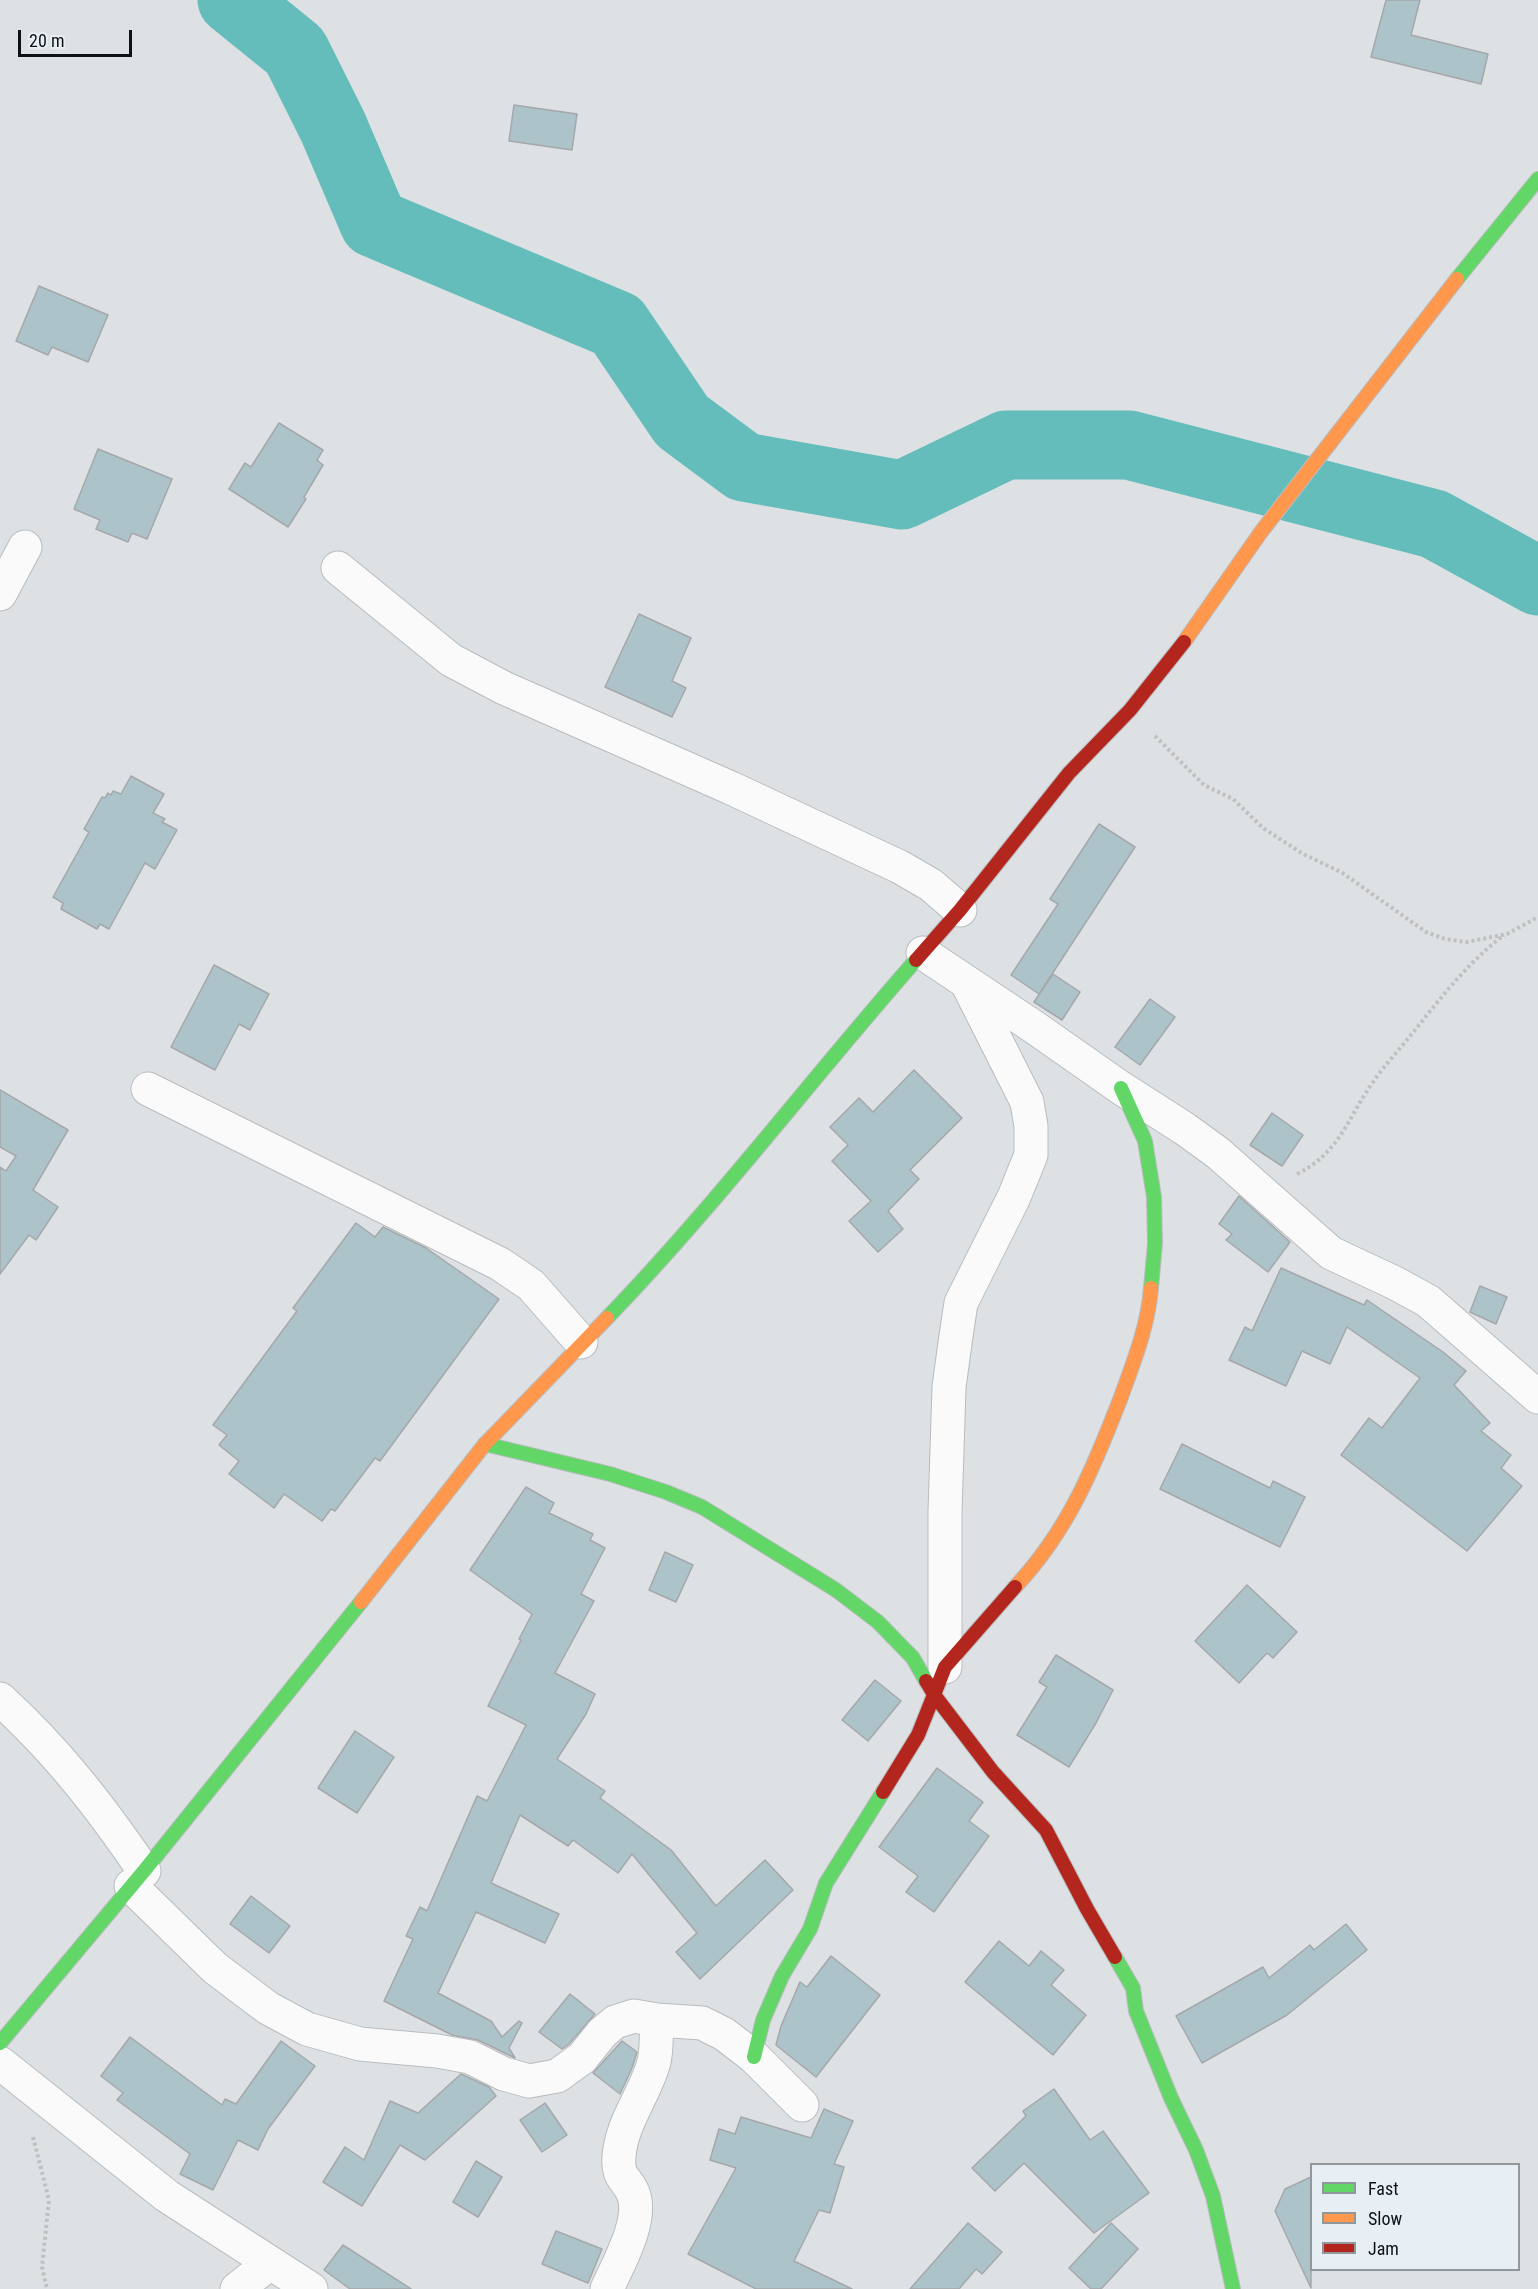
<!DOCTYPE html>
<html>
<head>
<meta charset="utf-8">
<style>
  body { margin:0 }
  #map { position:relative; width:1538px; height:2289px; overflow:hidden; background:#dde1e4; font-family:"Roboto Condensed",sans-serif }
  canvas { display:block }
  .legend { position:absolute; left:1310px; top:2163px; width:210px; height:108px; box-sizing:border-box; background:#e7eff5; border:2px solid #91979b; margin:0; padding:8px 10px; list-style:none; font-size:18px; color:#0f1214 }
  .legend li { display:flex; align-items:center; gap:12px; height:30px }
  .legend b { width:30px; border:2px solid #91979b }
  .scale { position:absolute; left:18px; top:30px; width:114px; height:27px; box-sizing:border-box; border:3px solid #0f1214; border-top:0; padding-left:8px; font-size:18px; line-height:21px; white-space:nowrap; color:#0f1214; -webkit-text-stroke:4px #e7eff5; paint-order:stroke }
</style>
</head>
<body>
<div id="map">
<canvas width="1538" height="2289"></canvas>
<ul class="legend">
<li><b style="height:8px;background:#63d668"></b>Fast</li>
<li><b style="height:8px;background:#ff974d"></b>Slow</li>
<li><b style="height:8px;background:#b3261e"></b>Jam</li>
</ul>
<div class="scale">20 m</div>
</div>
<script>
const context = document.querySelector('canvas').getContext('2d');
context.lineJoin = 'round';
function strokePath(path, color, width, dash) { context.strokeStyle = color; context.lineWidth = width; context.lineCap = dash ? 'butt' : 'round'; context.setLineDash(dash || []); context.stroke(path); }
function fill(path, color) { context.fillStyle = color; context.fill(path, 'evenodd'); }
strokePath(new Path2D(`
  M 232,0 L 295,51 L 333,127 L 374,223 L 617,325 L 682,421 L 744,467 L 902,495 L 1006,445 L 1129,445 L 1434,524 L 1538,581`), '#64bdbb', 69);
const building = new Path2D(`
  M 1386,0 L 1420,0 L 1411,35 L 1488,54 L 1481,84 L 1371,57 Z
  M 514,105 L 577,114 L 572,150 L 509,141 Z
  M 39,286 L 108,315 L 88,362 L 52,347 L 48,355 L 16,341 Z
  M 279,423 L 323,450 L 317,460 L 323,465 L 304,497 L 306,499 L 288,527 L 229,489 L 245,463 L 251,467 Z
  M 98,449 L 172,479 L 147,539 L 132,533 L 128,542 L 96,529 L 100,520 L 74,509 Z
  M 639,614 L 691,638 L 672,681 L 686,688 L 672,717 L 605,687 Z
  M 131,776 L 164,794 L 153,813 L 165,819 L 162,822 L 177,830 L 155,869 L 145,863 L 109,929 L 100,924 L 97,929 L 61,909 L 63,903 L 53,897 L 89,832 L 84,829 L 102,797 L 105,798 L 108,793 L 111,795 L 113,791 L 121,794 Z
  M 1099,824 L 1135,847 L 1039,994 L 1011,975 L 1058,904 L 1050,899 Z
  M 214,965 L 269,994 L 250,1030 L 239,1024 L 215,1070 L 171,1047 Z
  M 1053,974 L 1080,992 L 1062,1020 L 1034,1002 Z
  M 1150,999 L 1175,1017 L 1140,1065 L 1115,1047 Z
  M 914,1070 L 962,1118 L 910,1170 L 919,1179 L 888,1211 L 903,1229 L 878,1252 L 849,1221 L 871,1201 L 832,1161 L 848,1145 L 830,1127 L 859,1098 L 873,1112 Z
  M 0,1090 L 68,1130 L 33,1190 L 58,1207 L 36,1240 L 29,1235 L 0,1274 L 0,1167 L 6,1171 L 16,1156 L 0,1147 Z
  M 1272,1113 L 1303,1135 L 1282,1166 L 1250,1145 Z
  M 1239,1196 L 1290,1242 L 1268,1272 L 1226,1240 L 1232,1234 L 1219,1224 Z
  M 356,1223 L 375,1237 L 383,1227 L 426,1248 L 499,1299 L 380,1461 L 375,1458 L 335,1511 L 331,1509 L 322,1521 L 284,1494 L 274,1508 L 229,1474 L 239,1461 L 219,1445 L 227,1435 L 213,1425 L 297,1311 L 293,1308 Z
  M 1281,1268 L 1364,1305 L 1367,1300 L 1443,1352 L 1466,1371 L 1454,1385 L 1490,1423 L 1481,1431 L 1511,1455 L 1501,1468 L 1522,1486 L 1467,1551 L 1341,1455 L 1369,1418 L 1382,1428 L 1420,1378 L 1347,1327 L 1330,1364 L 1302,1351 L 1286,1386 L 1229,1360 L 1245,1327 L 1252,1331 Z
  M 1480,1286 L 1507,1297 L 1496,1324 L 1470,1312 Z
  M 1182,1444 L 1270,1488 L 1273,1481 L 1305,1497 L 1280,1547 L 1160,1489 Z
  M 526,1487 L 554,1503 L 549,1513 L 593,1534 L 590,1540 L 605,1548 L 581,1594 L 594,1601 L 555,1673 L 595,1694 L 586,1714 L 557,1759 L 605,1791 L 600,1798 L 671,1850 L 716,1906 L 765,1860 L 793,1890 L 700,1979 L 676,1952 L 697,1933 L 632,1854 L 618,1873 L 573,1840 L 568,1846 L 520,1815 L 491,1883 L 559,1914 L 545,1943 L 476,1912 L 438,1993 L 491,2021 L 502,2037 L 519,2021 L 522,2023 L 509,2048 L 515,2058 L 478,2040 L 452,2035 L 384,2001 L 413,1939 L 406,1936 L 420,1907 L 427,1911 L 477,1796 L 487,1801 L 526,1725 L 488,1706 L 521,1640 L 519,1639 L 532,1614 L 470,1570 Z
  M 665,1552 L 693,1565 L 676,1602 L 649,1590 Z
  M 1247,1585 L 1297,1632 L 1273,1658 L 1267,1653 L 1239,1683 L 1195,1641 Z
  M 1056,1655 L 1113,1690 L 1096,1723 L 1069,1767 L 1017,1735 L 1047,1687 L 1039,1682 Z
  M 875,1680 L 901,1701 L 868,1741 L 842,1720 Z
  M 355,1731 L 394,1757 L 357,1813 L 318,1788 Z
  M 937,1768 L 983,1802 L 969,1821 L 989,1836 L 934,1912 L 906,1892 L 918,1876 L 879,1847 Z
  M 251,1896 L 290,1926 L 269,1953 L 230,1924 Z
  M 1346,1924 L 1367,1950 L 1287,2015 L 1202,2063 L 1176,2016 L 1263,1967 L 1269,1978 L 1310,1945 L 1314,1950 Z
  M 999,1941 L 1029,1966 L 1041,1951 L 1064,1970 L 1051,1985 L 1086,2015 L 1053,2055 L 965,1982 Z
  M 831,1956 L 880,1995 L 816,2077 L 776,2045 L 781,2026 L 800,1982 L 807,1987 Z
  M 570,1994 L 595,2014 L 569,2044 L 562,2049 L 539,2032 Z
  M 130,2037 L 222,2105 L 225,2099 L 236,2104 L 281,2041 L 315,2066 L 268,2129 L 258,2150 L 238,2140 L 213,2190 L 180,2174 L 190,2154 L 117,2100 L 123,2093 L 101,2076 Z
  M 622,2041 L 637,2052 L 632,2068 L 620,2094 L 593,2073 Z
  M 461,2074 L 489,2087 L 496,2096 L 425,2160 L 400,2145 L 362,2206 L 323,2182 L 345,2147 L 364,2160 L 390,2101 L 418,2113 Z
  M 1054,2089 L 1090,2140 L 1103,2131 L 1149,2193 L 1094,2233 L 1024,2163 L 995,2191 L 972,2168 L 1026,2116 L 1023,2111 Z
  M 545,2103 L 567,2135 L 542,2152 L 520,2120 Z
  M 824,2109 L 853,2121 L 834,2164 L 844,2167 L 830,2213 L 819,2210 L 794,2261 L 852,2289 L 756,2289 L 688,2254 L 736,2168 L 710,2160 L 719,2129 L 735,2134 L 741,2117 L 811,2138 Z
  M 476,2161 L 502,2177 L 478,2217 L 453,2202 Z
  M 1311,2177 L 1311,2288 L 1275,2211 L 1285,2189 Z
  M 968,2223 L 1002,2252 L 982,2274 L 976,2269 L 959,2289 L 910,2289 Z
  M 1111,2223 L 1138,2249 L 1101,2289 L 1091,2289 L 1069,2268 Z
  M 556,2231 L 602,2249 L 588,2283 L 542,2264 Z
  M 343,2245 L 411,2289 L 350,2289 L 324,2270 Z`);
fill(building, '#adc3ca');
strokePath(building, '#a5a8aa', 1.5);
const street = new Path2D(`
  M 338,568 L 451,660 L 504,688 L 731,788 L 900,867 L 931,885 L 960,910
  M 0,594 L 25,547
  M 923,953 L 1034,1027 L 1121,1088 L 1185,1129 L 1218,1153 L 1331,1253 L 1395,1283 L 1428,1301 L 1538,1397
  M 148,1089 L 500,1264 L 531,1285 L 581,1342
  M 945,1667 L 945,1512 L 949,1387 L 956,1336 L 961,1303 L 1014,1197 L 1031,1155 L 1031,1126 L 1027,1102 L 967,983
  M 0,1699 C 57,1751 100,1806 144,1871
  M 131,1886 L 215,1968 L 268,2008 L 307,2029 L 360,2044 L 437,2051 L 470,2057 L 504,2074 L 529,2081 L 557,2076 L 582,2058 L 602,2033 L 615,2022 L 634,2016 L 657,2020 L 702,2023 L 724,2034 L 754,2057 L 802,2105
  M 0,2063 L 167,2196 L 311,2289
  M 237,2289 L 270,2263
  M 607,2289 C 618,2264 644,2220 633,2193 C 627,2178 617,2179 619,2156 C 622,2121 645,2095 654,2062 C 657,2049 656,2033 657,2020`);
const fast = new Path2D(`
  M 1457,279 L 1538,179
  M 1121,1088 L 1145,1141 L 1154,1197 L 1155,1243 L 1151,1288
  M 607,1318 C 717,1204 812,1078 916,960
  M 485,1444 L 610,1474 L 666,1492 L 702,1507 L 836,1590 L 878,1622 L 913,1658 L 926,1681
  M 1115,1957 L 1133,1988 L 1136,2011 L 1171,2098 L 1196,2150 L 1213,2196 L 1233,2289
  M 0,2043 L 144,1871 L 361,1602
  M 754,2057 L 763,2020 L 782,1976 L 810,1929 L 826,1883 L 883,1792`);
const slow = new Path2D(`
  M 1184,642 L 1261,532 L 1457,279
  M 1015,1587 C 1068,1531 1094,1467 1121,1397 C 1134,1361 1148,1326 1151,1288
  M 361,1602 L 485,1444 L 607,1318`);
const jam = new Path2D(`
  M 916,960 L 960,910 L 1069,773 L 1130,710 L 1184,642
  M 926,1681 L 935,1696 L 993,1772 L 1046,1830 L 1087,1909 L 1115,1957
  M 883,1792 L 918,1735 L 945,1667 L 1015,1587`);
strokePath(street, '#b9bcbf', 35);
strokePath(fast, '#b9bcbf', 16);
strokePath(slow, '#b9bcbf', 16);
strokePath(jam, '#b9bcbf', 16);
strokePath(new Path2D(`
  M 1155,736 L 1204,785 L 1233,799 L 1263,828 L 1303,854 L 1341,872 L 1426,932 L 1445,939 L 1467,942 L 1507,934 L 1538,917
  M 1297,1174 C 1339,1153 1347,1120 1371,1085 C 1383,1067 1398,1051 1411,1035 C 1440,999 1467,963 1504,935
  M 33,2137 L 49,2200 L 42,2267 L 47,2289`), '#bec0c1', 4, [3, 3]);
strokePath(street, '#fafafb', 33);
strokePath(fast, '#63d668', 14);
strokePath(slow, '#ff974d', 14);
strokePath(jam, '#b3261e', 14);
</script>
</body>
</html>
